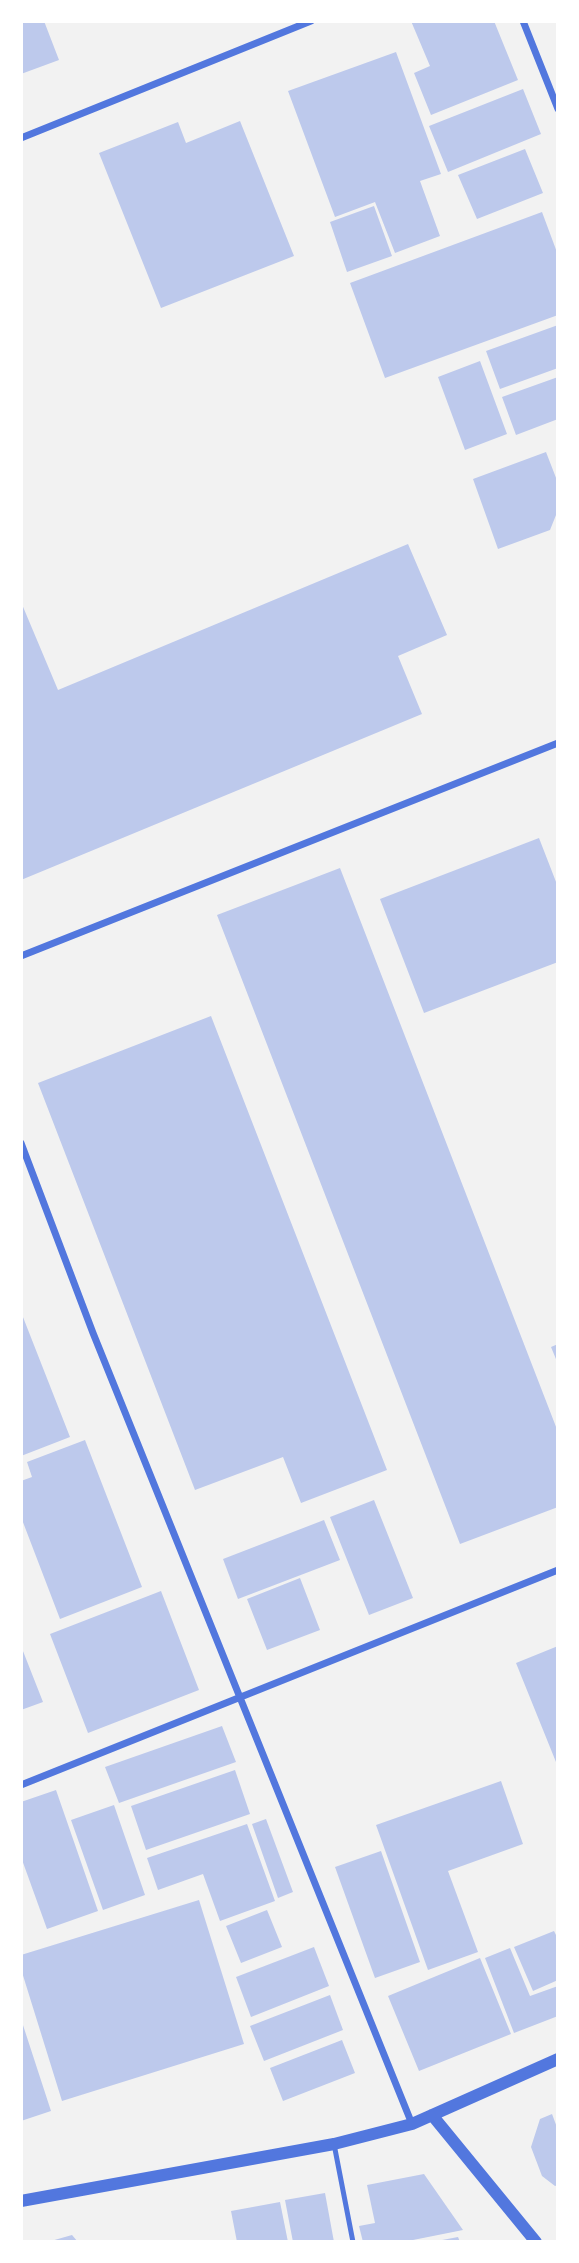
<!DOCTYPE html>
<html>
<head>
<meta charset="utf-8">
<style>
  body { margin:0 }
  #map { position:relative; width:579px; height:2263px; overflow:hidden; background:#f2f2f2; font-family:"Sofia Sans Condensed",sans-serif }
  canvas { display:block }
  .frame { position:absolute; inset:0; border:23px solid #fff; pointer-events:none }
</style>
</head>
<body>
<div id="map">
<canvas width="579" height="2263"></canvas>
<div class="frame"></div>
</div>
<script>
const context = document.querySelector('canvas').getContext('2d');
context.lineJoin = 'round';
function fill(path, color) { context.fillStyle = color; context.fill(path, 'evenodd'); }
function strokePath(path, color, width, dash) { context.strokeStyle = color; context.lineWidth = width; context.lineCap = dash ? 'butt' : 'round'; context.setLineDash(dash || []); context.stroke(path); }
fill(new Path2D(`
  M 21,21 L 44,21 L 59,60 L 21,74 Z
  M 411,21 L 494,21 L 518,80 L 431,115 L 414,73 L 430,66 Z
  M 396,52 L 441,174 L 420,181 L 440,236 L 395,253 L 375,202 L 335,217 L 288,91 Z
  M 523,89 L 541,134 L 448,172 L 429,126 Z
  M 240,121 L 294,256 L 161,308 L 99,153 L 178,122 L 186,143 Z
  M 525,149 L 543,193 L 477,219 L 458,175 Z
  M 374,206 L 392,256 L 347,272 L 330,222 Z
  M 542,212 L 558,255 L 558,315 L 385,378 L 350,283 Z
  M 558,325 L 558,368 L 500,389 L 486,351 Z
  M 480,361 L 507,434 L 465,450 L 438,377 Z
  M 558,377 L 558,419 L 516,435 L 502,397 Z
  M 546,452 L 558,483 L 558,510 L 550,530 L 498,549 L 473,479 Z
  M 408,544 L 447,635 L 398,656 L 422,714 L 21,880 L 21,602 L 58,690 Z
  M 539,838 L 558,887 L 558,962 L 424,1013 L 380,899 Z
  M 340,868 L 558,1432 L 558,1507 L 460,1544 L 217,915 Z
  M 211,1016 L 387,1470 L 301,1503 L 283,1457 L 195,1490 L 38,1083 Z
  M 21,1312 L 70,1437 L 21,1456 Z
  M 558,1344 L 558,1364 L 551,1347 Z
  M 85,1440 L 142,1587 L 60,1619 L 21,1517 L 21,1481 L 32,1477 L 27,1462 Z
  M 374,1500 L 413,1598 L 369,1615 L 330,1517 Z
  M 324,1520 L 340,1560 L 238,1599 L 223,1559 Z
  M 300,1578 L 320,1630 L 267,1650 L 247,1599 Z
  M 161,1591 L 199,1690 L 88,1733 L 50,1634 Z
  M 21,1646 L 43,1702 L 21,1710 Z
  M 558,1646 L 558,1767 L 516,1663 Z
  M 222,1726 L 236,1762 L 119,1803 L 105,1767 Z
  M 235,1770 L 250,1814 L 146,1850 L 131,1806 Z
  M 501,1781 L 523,1844 L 448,1871 L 478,1952 L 428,1970 L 376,1825 Z
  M 56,1790 L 98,1911 L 47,1929 L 21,1857 L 21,1802 Z
  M 114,1805 L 145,1895 L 103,1910 L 71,1820 Z
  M 266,1819 L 293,1892 L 278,1898 L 252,1824 Z
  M 247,1824 L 275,1901 L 220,1921 L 203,1874 L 158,1890 L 147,1858 Z
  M 381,1851 L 420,1962 L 375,1978 L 335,1867 Z
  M 199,1900 L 244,2044 L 62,2101 L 21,1969 L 21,1955 Z
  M 267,1910 L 282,1947 L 241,1963 L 226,1926 Z
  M 554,1931 L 558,1939 L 558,1980 L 533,1991 L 514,1947 Z
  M 314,1947 L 329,1986 L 251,2017 L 236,1977 Z
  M 510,1948 L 530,1996 L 558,1986 L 558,2016 L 514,2033 L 485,1958 Z
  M 480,1958 L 511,2034 L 419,2071 L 388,1996 Z
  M 330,1995 L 343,2030 L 264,2061 L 250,2026 Z
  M 21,2019 L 51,2111 L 21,2121 Z
  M 342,2040 L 355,2073 L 283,2101 L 270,2068 Z
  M 552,2114 L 558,2130 L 558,2185 L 555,2186 L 542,2176 L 531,2147 L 540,2119 Z
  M 424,2174 L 463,2230 L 403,2242 L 363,2242 L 359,2226 L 375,2223 L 367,2185 Z
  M 325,2193 L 334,2242 L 293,2242 L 285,2200 Z
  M 280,2202 L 288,2242 L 237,2242 L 231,2211 Z
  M 72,2235 L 78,2242 L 51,2242 L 51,2241 Z
  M 458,2237 L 460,2242 L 437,2242 L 437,2241 Z`), '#bdc9ec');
strokePath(new Path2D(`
  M 334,2144 L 353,2242`), '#5277de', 5);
strokePath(new Path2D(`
  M 523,21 L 558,109
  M 21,138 L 311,21
  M 21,956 L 558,743
  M 21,1143 L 93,1333 L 412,2124
  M 21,1785 L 558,1570`), '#5277de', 7);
strokePath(new Path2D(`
  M 432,2115 L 536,2242
  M 21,2201 L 334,2144 L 412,2124 L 558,2059`), '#5277de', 12);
</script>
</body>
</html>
